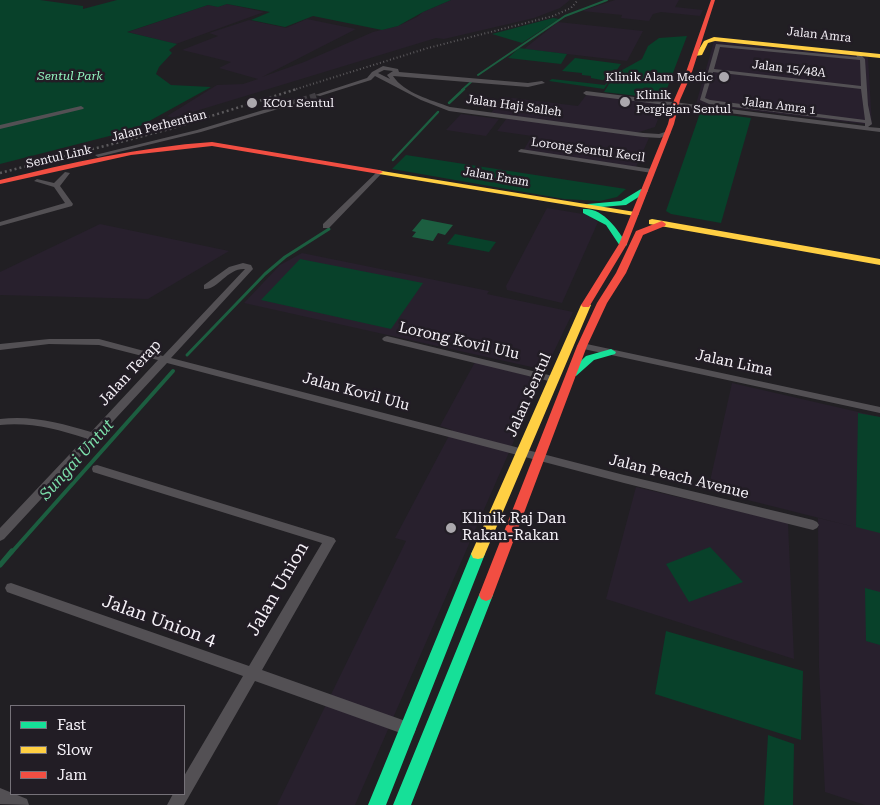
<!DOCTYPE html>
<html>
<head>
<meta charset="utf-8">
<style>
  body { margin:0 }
  #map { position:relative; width:880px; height:805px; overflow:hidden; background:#211f23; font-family:"Roboto Serif",serif }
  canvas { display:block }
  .legend { position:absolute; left:10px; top:705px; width:175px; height:90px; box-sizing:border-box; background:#221d25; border:1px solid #767279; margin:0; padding:6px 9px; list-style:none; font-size:15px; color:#f5f1f7 }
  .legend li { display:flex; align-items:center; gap:10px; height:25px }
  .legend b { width:25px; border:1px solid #767279 }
</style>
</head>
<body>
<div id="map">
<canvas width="880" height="805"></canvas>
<ul class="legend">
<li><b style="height:6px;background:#16e098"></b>Fast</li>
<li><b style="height:6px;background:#ffcf43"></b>Slow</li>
<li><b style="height:6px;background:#f24e42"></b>Jam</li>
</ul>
</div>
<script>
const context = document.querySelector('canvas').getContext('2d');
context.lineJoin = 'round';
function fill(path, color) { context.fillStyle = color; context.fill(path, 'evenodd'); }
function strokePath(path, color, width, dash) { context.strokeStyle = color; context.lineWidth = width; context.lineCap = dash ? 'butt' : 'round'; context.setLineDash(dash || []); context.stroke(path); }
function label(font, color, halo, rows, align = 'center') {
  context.font = font + ' "Roboto Serif",serif'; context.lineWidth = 5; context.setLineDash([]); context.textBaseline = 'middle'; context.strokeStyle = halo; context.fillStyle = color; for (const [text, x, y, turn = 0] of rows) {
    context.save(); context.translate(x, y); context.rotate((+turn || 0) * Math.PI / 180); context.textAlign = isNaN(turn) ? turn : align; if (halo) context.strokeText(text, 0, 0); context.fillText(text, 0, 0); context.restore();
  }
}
fill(new Path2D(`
  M 451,0 L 570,0 L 560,8 L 534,18 L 444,39 L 436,38 L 173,118 L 167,116 L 217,85 L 243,84 L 258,79 L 219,68 L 231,62 L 182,50 L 218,36 L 209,33 L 249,20 L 286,28 L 307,19 L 356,29 L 262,77 L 304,62 L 373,32 L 398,26 L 417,17 L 423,12 Z
  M 615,0 L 679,0 L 675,7 L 703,10 L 700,16 L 661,12 L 653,14 L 649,21 L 621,18 L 622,15 L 582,11 Z
  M 227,4 L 264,12 L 176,44 L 128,32 L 208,5 L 218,7 Z
  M 558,22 L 643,31 L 627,61 L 524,49 Z
  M 714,41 L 868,57 L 872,125 L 696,104 Z
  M 587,94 L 664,104 L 655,127 L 636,133 L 491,113 L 504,97 L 578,106 Z
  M 461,114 L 499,119 L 486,136 L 446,130 Z
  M 507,118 L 633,135 L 649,138 L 636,167 L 523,151 L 532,136 L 497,131 Z
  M 547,208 L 589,215 L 598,222 L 562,303 L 507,290 L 506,286 Z
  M 100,224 L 229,251 L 148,299 L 0,295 L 0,272 Z
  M 302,253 L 489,291 L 487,294 L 573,312 L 545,370 L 244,303 L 280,265 Z
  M 475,362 L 541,379 L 355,805 L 277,805 L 406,541 L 395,538 L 452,430 L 440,426 Z
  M 732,383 L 880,417 L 880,805 L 865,805 L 825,792 L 819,668 L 818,518 L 855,527 L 708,490 Z
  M 636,487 L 788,523 L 794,659 L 606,599 Z`), '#28202d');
fill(new Path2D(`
  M 0,0 L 40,0 L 83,6 L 83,9 L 117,0 L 451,0 L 423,12 L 398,26 L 382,30 L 313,16 L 285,27 L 251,20 L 270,12 L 227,4 L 218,7 L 208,5 L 127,32 L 177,44 L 169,50 L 172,53 L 159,67 L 156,74 L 171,85 L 211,87 L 142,125 L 125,132 L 0,164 Z
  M 553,18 L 559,19 L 522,43 L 492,34 Z
  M 687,36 L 663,99 L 604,92 L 615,74 L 642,59 L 648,46 L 659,38 Z
  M 519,48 L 567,54 L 561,64 L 508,58 Z
  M 575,58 L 621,64 L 604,89 L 549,81 L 552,79 L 605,85 L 607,81 L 591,78 L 591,76 L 582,75 L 582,73 L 562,71 Z
  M 705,112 L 751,118 L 721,223 L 671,214 L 666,211 L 700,113 Z
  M 406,155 L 626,189 L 617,197 L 600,201 L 564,199 L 392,169 Z
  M 455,234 L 496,242 L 489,252 L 447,244 Z
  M 300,259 L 423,283 L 391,329 L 261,300 Z
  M 858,413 L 880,417 L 880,533 L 856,527 Z
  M 710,547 L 743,582 L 689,602 L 666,564 Z
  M 865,588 L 880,592 L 880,645 L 866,641 Z
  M 666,631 L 803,671 L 801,740 L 655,694 Z
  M 768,735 L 794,744 L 793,805 L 764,805 Z`), '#08412a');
fill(new Path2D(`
  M 422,219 L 453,225 L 445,235 L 438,233 L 433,241 L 412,237 L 416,232 L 412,231 Z`), '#1c5e40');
strokePath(new Path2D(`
  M 478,75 L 565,16 L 607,0
  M 462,90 L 471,82`), '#1c5e40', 2);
strokePath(new Path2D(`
  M 449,103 L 464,89
  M 393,160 L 438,112`), '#1c5e40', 2.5);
strokePath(new Path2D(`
  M 187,355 L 265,274 L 285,257 L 329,229`), '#1c5e40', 3);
strokePath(new Path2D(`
  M 11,553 L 173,371`), '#1c5e40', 4);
strokePath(new Path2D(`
  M 0,565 L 12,551`), '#1c5e40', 5);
strokePath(new Path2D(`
  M 293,103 L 318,95`), '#413e43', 6, [6, 3]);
fill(new Path2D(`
  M 716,44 L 857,57 L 856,54 L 860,54 L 865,59 L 868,105 L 872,124 L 868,127 L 880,128 L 880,132 L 586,95 L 583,93 L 586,91 L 865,126 L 865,123 L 709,104 L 700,100 ZM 720,47 L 860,60 L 861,86 L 714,69 ZM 713,72 L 861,89 L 865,120 L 710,100 L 705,98 Z
  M 383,66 L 398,69 L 399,72 L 528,83 L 542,81 L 545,83 L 528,87 L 393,76 C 404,93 431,100 450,107 L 643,133 L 659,134 L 668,131 L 671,133 L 660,138 L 643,137 L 449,111 L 421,100 L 375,76 L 371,80 L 320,96 L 315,95 L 367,78 L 372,72 ZM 384,70 L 393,71 L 387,75 L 390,79 L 378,73 Z
  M 293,101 L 296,103 L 295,104 L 201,132 L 98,157 L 95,155 L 197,130 Z
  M 81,106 L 84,108 L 83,109 L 0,129 L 0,125 Z
  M 521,149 L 652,169 L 655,171 L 652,173 L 519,152 L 518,151 Z
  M 379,170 L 384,171 L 329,228 L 323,228 L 323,224 Z
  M 65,172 L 70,173 L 60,186 L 73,204 L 72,206 L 0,226 L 0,222 L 65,203 L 54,187 L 34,181 L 37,179 L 54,183 Z
  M 243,263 L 251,265 L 253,269 L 171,358 L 624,475 L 813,520 L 817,522 L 819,525 L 817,528 L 813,530 L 624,483 L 167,363 L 4,539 L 0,541 L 0,528 L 85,438 C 57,429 30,422 0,425 L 0,419 C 32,415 60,423 91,432 L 158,360 L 99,345 L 49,344 L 0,350 L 0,344 L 49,339 L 99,339 L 163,356 L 245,269 C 227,268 218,290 204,289 L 204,285 L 229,267 Z
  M 387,336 L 553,376 L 558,379 L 553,382 L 384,341 L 382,339 L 384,337 Z
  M 582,343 L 880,407 L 880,413 L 579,348 L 577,346 L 579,344 Z
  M 97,465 L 334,538 L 336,541 L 334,544 L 262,670 L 414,724 L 416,729 L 414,734 L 409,736 L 255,681 L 184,805 L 167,805 L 173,794 L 184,794 L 184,776 L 243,676 L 7,592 L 5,588 L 7,584 L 11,583 L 249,666 L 322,543 L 93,472 L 92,469 L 93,466 Z
  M 0,788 L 27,799 L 29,805 L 0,804 Z`), '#535054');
fill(new Path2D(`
  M 641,189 L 648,191 L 626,205 L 588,208 L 584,206 L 588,204 L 621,201 Z
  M 583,209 C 603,207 618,230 627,244 L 626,246 L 620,246 L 606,225 L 583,213 Z
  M 611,349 L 616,352 L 615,354 L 594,360 L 576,376 L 568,376 L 567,374 L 586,356 Z
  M 478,549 L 483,550 L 485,554 L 386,805 L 368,805 L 471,554 L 473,550 Z
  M 486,589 L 491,591 L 493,595 L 411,805 L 393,805 L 479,595 L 481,591 Z`), '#16e098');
fill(new Path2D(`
  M 714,37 L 880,54 L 880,58 L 715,41 L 708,43 L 702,55 L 695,56 L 704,41 Z
  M 376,170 L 635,212 L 639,214 L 635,216 L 379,174 L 375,172 Z
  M 652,219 L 880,259 L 880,265 L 649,224 L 649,220 Z
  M 586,302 L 591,305 L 485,554 L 483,558 L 478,559 L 473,558 L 471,554 L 581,305 Z`), '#ffcf43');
fill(new Path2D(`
  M 711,0 L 715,0 L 691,75 L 680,100 L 674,124 L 627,244 L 589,307 L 583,307 L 581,305 L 619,244 L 668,124 L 674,100 L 685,75 Z
  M 212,142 L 379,170 L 383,172 L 379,174 L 212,146 L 131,155 L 0,184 L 0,180 C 70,163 140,147 212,142 Z
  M 662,221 L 666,224 L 665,226 L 643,235 L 626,273 L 607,303 L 587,346 L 493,595 L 491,599 L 486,601 L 481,599 L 479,595 L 577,346 L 597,303 L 616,273 L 636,231 Z`), '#f24e42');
strokePath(new Path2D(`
  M 293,90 L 428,48 L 553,16 L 571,8 L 578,0`), '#5b595c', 2, [1, 2.5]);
strokePath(new Path2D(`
  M 0,173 L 170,129 L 297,89`), '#5b595c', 2.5, [2, 3]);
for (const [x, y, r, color] of [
  [724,77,6,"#aba8ad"],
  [625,102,6,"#aba8ad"],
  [252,103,6,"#aba8ad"],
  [451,528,6,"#aba8ad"]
]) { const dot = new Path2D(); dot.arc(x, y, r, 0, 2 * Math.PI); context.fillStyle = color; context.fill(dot); strokePath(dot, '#221d25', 2); }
label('12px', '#f5f1f7', '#221d25', [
  ["Jalan Amra",819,35,6],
  ["Jalan 15/48A",789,69,7],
  ["Jalan Haji Salleh",514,106,8],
  ["Jalan Amra 1",779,106,7],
  ["Jalan Perhentian",159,126,-14],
  ["Lorong Sentul Kecil",588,150,8],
  ["Sentul Link",59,157,-13],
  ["Jalan Enam",496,177,10]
]);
label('italic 12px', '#91f3be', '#221d25', [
  ["Sentul Park",70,76]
]);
label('12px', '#f5f1f7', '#221d25', [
  ["Klinik Alam Medic",713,77,"right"],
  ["Klinik",636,95],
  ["Pergigian Sentul",636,109],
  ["KC01 Sentul",263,103]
], 'left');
label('15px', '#f5f1f7', '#221d25', [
  ["Lorong Kovil Ulu",459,341,13],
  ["Jalan Lima",734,363,12],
  ["Jalan Terap",130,373,-47],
  ["Jalan Kovil Ulu",356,392,15],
  ["Jalan Sentul",529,395,-66],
  ["Jalan Peach Avenue",679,477,14]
]);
label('15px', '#f5f1f7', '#221d25', [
  ["Klinik Raj Dan",462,519],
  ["Rakan-Rakan",462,536]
], 'left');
label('italic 16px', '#7bdda9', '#221d25', [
  ["Sungai Untut",77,460,-48]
]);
label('18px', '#f5f1f7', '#221d25', [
  ["Jalan Union",278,589,-60],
  ["Jalan Union 4",159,621,20]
]);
</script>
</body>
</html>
